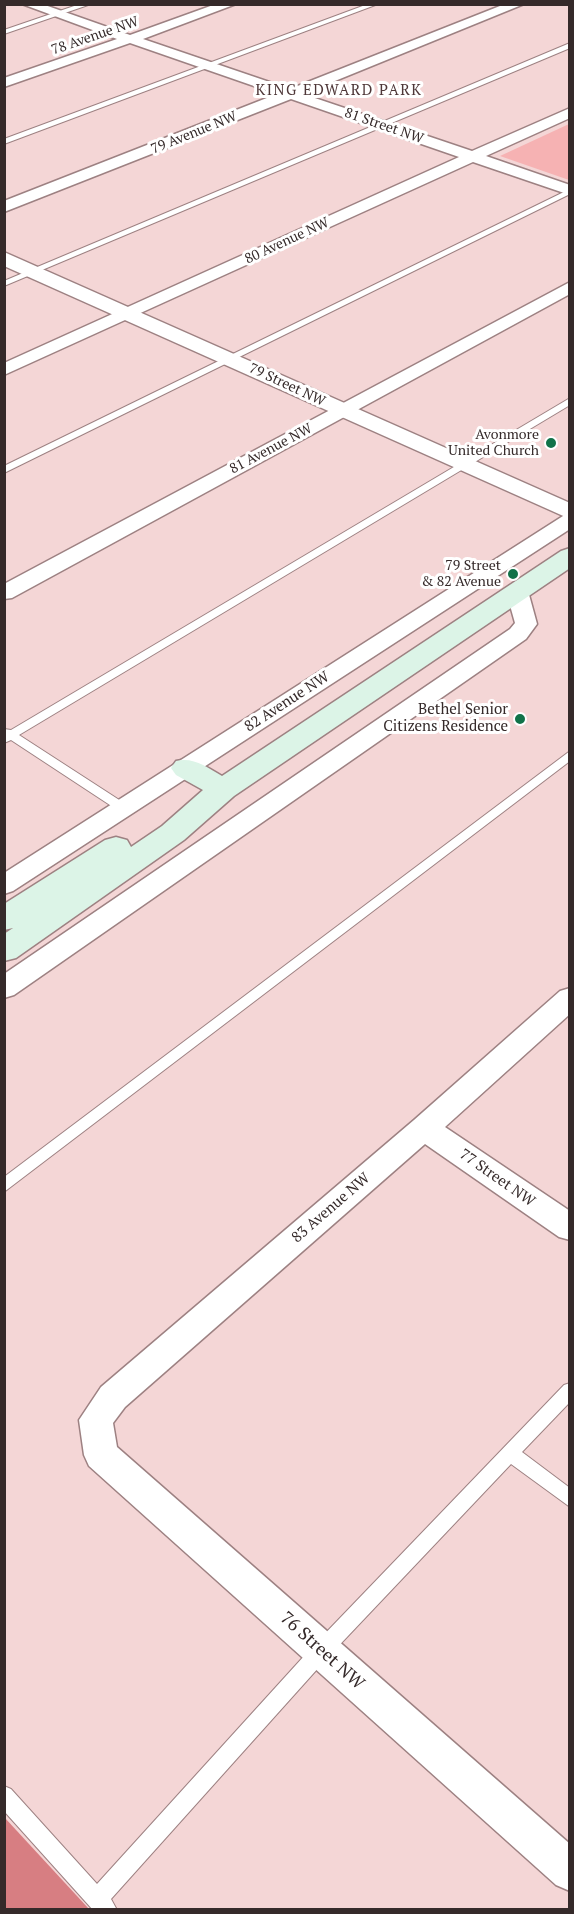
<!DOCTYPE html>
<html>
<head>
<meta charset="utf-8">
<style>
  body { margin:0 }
  #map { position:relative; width:574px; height:1914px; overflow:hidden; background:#f4d6d6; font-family:"PT Serif",serif }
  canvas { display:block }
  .frame { position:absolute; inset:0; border:6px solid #352a2a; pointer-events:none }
</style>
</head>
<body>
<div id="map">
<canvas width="574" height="1914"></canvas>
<div class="frame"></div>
</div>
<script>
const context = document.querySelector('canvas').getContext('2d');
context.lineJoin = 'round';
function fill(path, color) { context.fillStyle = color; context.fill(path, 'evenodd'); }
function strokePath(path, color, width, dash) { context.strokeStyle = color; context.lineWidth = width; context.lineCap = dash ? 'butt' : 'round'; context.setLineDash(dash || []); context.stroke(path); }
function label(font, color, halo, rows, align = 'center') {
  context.font = font + ' "PT Serif",serif'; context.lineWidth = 6; context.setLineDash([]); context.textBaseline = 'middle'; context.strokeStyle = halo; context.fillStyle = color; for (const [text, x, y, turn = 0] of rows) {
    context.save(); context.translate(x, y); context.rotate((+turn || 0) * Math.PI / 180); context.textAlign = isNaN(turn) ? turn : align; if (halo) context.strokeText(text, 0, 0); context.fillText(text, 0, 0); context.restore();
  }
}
fill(new Path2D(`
  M 569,124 L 569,180 L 500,156 Z`), '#f6b2b3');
fill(new Path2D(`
  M 5,1818 L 89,1909 L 5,1909 Z`), '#d77e82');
const service = new Path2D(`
  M 80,4 L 91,4 L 4,34 L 4,30 Z
  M 368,4 L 378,4 L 4,144 L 4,139 Z
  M 570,43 L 570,48 L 4,286 L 4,281 Z
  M 570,189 L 570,194 L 4,473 L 4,466 Z
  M 570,398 L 570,405 L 19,735 L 127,805 L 129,808 L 127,811 L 119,811 L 11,740 L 4,743 L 4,729 L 11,730 Z
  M 570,751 L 570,761 L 4,1192 L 4,1177 Z
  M 570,1383 L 570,1402 L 522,1452 L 570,1488 L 570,1507 L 511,1464 L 329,1656 L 111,1899 L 117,1910 L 93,1910 L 4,1811 L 4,1786 L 11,1789 L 97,1884 L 315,1644 L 564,1385 Z`);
const minor = new Path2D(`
  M 22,4 L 42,4 L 130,35 L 216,4 L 236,4 L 143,39 L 290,89 L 505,4 L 524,4 L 303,94 L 472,151 L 570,108 L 570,118 L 486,156 L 570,185 L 570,195 L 473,162 L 4,375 L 4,363 L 459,157 L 291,99 L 4,212 L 4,201 L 277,94 L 130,43 L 4,87 L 4,78 L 117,39 Z
  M 570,282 L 570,294 L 12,598 L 4,599 L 4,584 Z
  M 570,514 L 570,529 L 13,891 L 4,894 L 4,873 L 563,516 Z
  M 517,585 L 525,586 L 528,591 L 537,624 L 526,639 L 14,995 L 4,998 L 4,974 L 510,629 L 515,623 L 506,591 L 509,586 Z
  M 570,988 L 570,1014 L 445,1127 L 570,1211 L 570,1240 L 559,1237 L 425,1144 L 125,1407 L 113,1423 L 117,1447 L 570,1844 L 570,1891 L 556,1885 L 89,1466 L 84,1455 L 79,1420 L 101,1387 L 414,1120 L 560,991 Z`);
const tertiary = new Path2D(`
  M 4,252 L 570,503 L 570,519 L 4,266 Z`);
const secondary = new Path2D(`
  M 570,548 L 570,568 L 234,796 L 184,840 L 16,958 L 4,961 L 4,934 L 13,928 L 4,930 L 4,904 L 105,840 L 116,837 L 127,840 L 131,847 L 162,826 L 203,790 L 176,775 L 171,768 L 176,761 C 194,757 206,767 222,776 L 561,551 Z`);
strokePath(service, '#9d8182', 2);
strokePath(minor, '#9d8182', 3);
strokePath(tertiary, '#9d8182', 3);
strokePath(secondary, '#9d8182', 3);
fill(service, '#fff');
fill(minor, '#fff');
fill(tertiary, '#fff');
fill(secondary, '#dcf4e7');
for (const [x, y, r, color] of [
  [551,443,6,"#117249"],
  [513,574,6,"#117249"],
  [520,719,6,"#117249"]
]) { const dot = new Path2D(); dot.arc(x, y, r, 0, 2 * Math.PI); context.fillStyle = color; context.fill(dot); strokePath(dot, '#fff', 2); }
label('14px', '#352a2a', '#fff', [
  ["78 Avenue NW",95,36,-19],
  ["81 Street NW",384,126,19],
  ["79 Avenue NW",194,133,-22],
  ["80 Avenue NW",287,241,-25],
  ["79 Street NW",287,385,25],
  ["81 Avenue NW",271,449,-28]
]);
label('14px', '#352a2a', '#fff', [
  ["Avonmore",539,435],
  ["United Church",539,451],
  ["79 Street",501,566],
  ["& 82 Avenue",501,582]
], 'right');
context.letterSpacing = '1.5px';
label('15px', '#4e3738', '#fff', [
  ["KING EDWARD PARK",339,91]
]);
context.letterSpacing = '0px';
label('15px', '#352a2a', '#fff', [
  ["82 Avenue NW",287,702,-33],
  ["77 Street NW",497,1178,35],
  ["83 Avenue NW",331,1208,-41]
]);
label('15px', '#352a2a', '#fff', [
  ["Bethel Senior",508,710],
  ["Citizens Residence",508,727]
], 'right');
label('18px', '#352a2a', '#fff', [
  ["76 Street NW",322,1651,42]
]);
</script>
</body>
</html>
